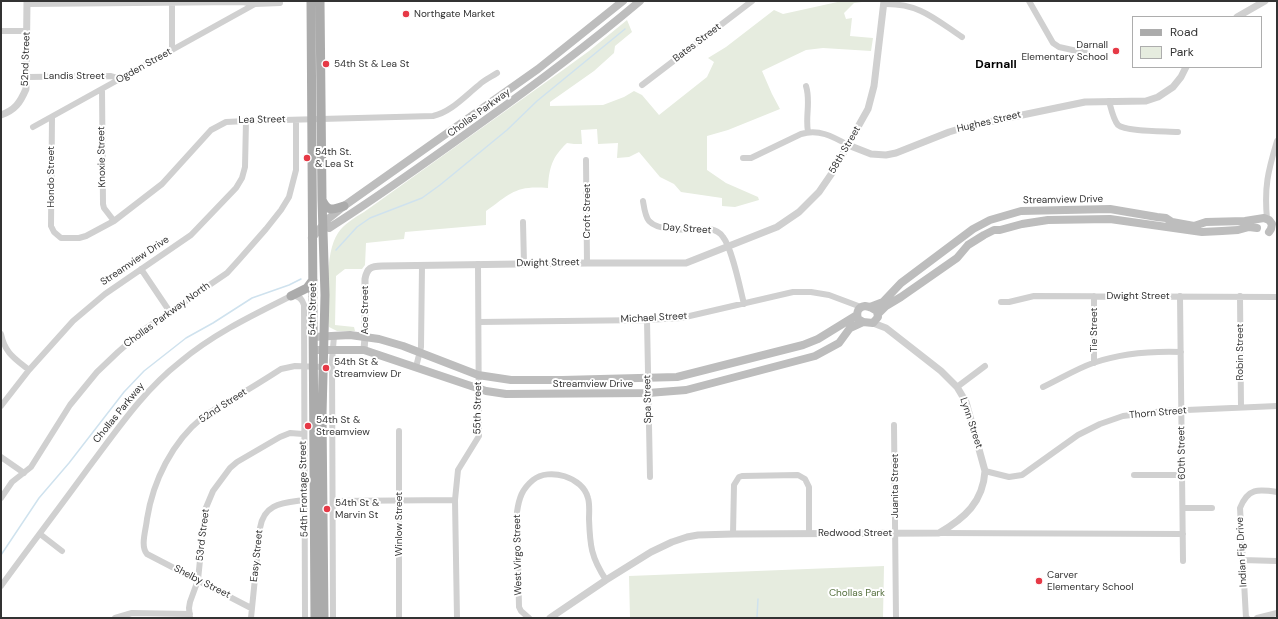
<!DOCTYPE html>
<html>
<head>
<meta charset="utf-8">
<style>
  body { margin:0 }
  #map { position:relative; width:1278px; height:619px; overflow:hidden; background:#fff; font-family:"DM Sans",sans-serif }
  canvas { display:block }
  .frame { position:absolute; inset:0; border:2px solid #333; pointer-events:none }
  .legend { position:absolute; left:1132px; top:16px; width:130px; height:52px; box-sizing:border-box; background:#fff; border:1px solid #adadad; margin:0; padding:5px 7px; list-style:none; font-size:12px; color:#333 }
  .legend li { display:flex; align-items:center; gap:8px; height:20px }
  .legend b { width:20px; border:1px solid #adadad }
</style>
</head>
<body>
<div id="map">
<canvas width="1278" height="619"></canvas>
<div class="frame"></div>
<ul class="legend">
<li><b style="height:5px;background:#ababab"></b>Road</li>
<li><b style="height:11px;background:#e6ecdf"></b>Park</li>
</ul>
</div>
<script>
const context = document.querySelector('canvas').getContext('2d');
context.lineJoin = 'round';
function fill(path, color) { context.fillStyle = color; context.fill(path, 'evenodd'); }
function strokePath(path, color, width, dash) { context.strokeStyle = color; context.lineWidth = width; context.lineCap = dash ? 'butt' : 'round'; context.setLineDash(dash || []); context.stroke(path); }
function label(font, color, halo, rows, align = 'center') {
  context.font = font + ' "DM Sans",sans-serif'; context.lineWidth = 4; context.setLineDash([]); context.textBaseline = 'middle'; context.strokeStyle = halo; context.fillStyle = color; for (const [text, x, y, turn = 0] of rows) {
    context.save(); context.translate(x, y); context.rotate((+turn || 0) * Math.PI / 180); context.textAlign = isNaN(turn) ? turn : align; if (halo) context.strokeText(text, 0, 0); context.fillText(text, 0, 0); context.restore();
  }
}
fill(new Path2D(`
  M 842,1 L 863,1 L 862,2 L 854,3 L 844,13 L 846,19 L 852,18 L 850,36 L 873,38 L 871,51 L 823,48 L 806,50 L 762,71 L 772,94 L 780,109 L 728,130 L 707,136 L 707,170 L 726,183 L 758,197 L 759,200 L 735,207 L 722,206 L 722,198 L 681,192 L 674,184 L 660,177 L 639,152 L 629,157 L 617,158 L 618,143 L 598,144 L 597,129 L 581,130 L 582,144 L 574,144 L 567,143 C 552,157 549,168 548,188 C 516,185 511,193 486,211 L 486,225 L 405,232 L 404,239 L 366,243 L 365,265 L 362,269 L 345,269 L 336,276 L 335,325 L 354,327 L 355,331 L 337,331 L 329,327 C 328,302 324,254 338,233 C 344,224 354,218 364,212 L 563,70 L 589,51 L 627,20 L 632,32 L 615,46 L 614,53 L 594,71 L 550,102 L 550,106 L 603,105 L 624,97 L 634,91 L 642,95 L 659,115 L 707,77 L 714,62 L 708,58 L 726,47 L 774,10 L 783,14 Z
  M 884,566 L 883,618 L 630,618 L 629,576 Z`), '#e6ecdf');
strokePath(new Path2D(`
  M 336,250 L 357,227 L 370,218 L 422,198 L 440,185 L 507,130 L 537,101 L 625,29
  M 1,555 L 39,498 L 69,463 L 124,392 L 144,371 L 186,338 L 213,323 L 252,298 L 289,285 L 301,279
  M 757,617 L 758,599`), '#cfe2ee', 1.5);
strokePath(new Path2D(`
  M 172,1 L 172,50
  M 1029,1 L 1053,43 L 1059,47 L 1086,53
  M 27,4 L 242,2 L 255,4 L 280,3
  M 884,4 C 919,3 935,19 962,37
  M 1,31 L 27,31
  M 27,77 L 111,76 L 121,79
  M 642,85 L 752,1
  M 806,86 C 811,102 805,116 808,132
  M 102,89 L 103,204 L 104,208 L 114,221
  M 1109,101 C 1111,108 1113,119 1118,125 C 1126,132 1166,131 1178,132
  M 52,117 L 51,226 L 54,232 L 61,238 L 79,238 L 86,236 L 114,221 L 162,184 L 211,130 L 226,122 L 246,121 L 433,116 C 451,112 465,96 479,85 C 484,80 491,77 497,73
  M 33,127 L 255,4
  M 743,158 L 751,158 L 801,134 C 819,129 832,136 848,145
  M 586,160 L 587,263
  M 643,201 C 644,207 645,216 649,221 C 660,233 694,229 710,229 C 715,230 720,232 723,237 C 732,248 740,288 744,304
  M 1267,219 C 1264,187 1268,171 1277,141
  M 523,222 L 524,264
  M 141,269 L 170,312
  M 1180,296 L 1183,561
  M 1240,296 L 1241,407
  M 1001,302 L 1009,302 L 1034,296 L 1277,297
  M 647,320 L 650,477
  M 479,322 L 647,320 L 681,318 L 793,292 L 811,292 L 829,295 L 861,307
  M 1,334 C 5,353 14,358 29,370
  M 1094,363 L 1094,296
  M 416,367 L 421,347 L 422,266
  M 957,387 L 985,366
  M 1043,387 C 1060,379 1076,369 1093,363 C 1122,353 1151,351 1181,352
  M 1,406 L 29,370 L 73,321 L 105,294 L 191,235 L 236,188 L 242,178 L 245,167 L 246,121
  M 894,425 L 896,618
  M 399,431 L 399,618
  M 1,457 L 24,473
  M 985,471 L 1009,477 L 1022,475 L 1078,435 L 1100,424 L 1123,416 L 1164,411 L 1277,406
  M 1134,475 L 1182,475
  M 1,498 L 12,482 L 31,467 L 70,405 L 97,372 L 118,352 L 142,331 L 227,273 L 237,262 L 266,229 L 281,210 L 289,197 L 296,170 L 296,120
  M 333,501 L 455,500
  M 1183,508 L 1212,508
  M 939,533 L 1183,534
  M 40,534 L 62,551
  M 733,534 L 734,485 L 739,477 L 742,476 L 798,475 L 805,479 L 809,487 L 809,534
  M 1242,560 L 1277,561
  M 1,586 C 30,546 60,507 89,467 C 117,430 143,391 180,362 C 213,334 253,315 291,296 C 298,295 302,299 304,305 L 305,618
  M 251,608 L 147,554 C 140,546 146,530 147,519 C 153,481 172,442 203,417 C 211,411 221,406 229,401 C 246,391 264,380 281,369 L 295,366 L 323,367
  M 115,618 L 132,613 L 190,614
  M 190,618 L 189,608 L 190,602 L 198,580 L 205,510 L 213,491 L 230,468 L 237,462 L 280,437 L 290,433 L 303,434
  M 251,618 L 260,528 C 264,503 283,503 304,500
  M 333,618 L 332,360 L 334,336
  M 457,618 L 455,500 L 458,470 L 479,436 L 478,264
  M 529,618 L 521,611 L 519,607 L 517,512 C 519,498 522,489 533,480 C 549,467 583,477 588,498 C 590,505 589,513 589,519 C 590,546 591,557 606,580
  M 1247,618 L 1246,618 L 1240,508 C 1248,488 1258,489 1277,492
  M 1257,618 L 1277,613`), '#d0d0d0', 6);
strokePath(new Path2D(`
  M 1237,17 L 1265,1
  M 1,115 C 15,110 20,103 26,89 L 27,1
  M 848,145 L 871,154 L 886,155 L 896,153 L 949,132 L 969,126 L 1085,102 L 1146,101 L 1158,97 L 1173,87 L 1181,77 L 1186,67
  M 364,350 L 365,337 L 365,279 C 367,268 371,266 382,266 L 588,263 L 686,263 L 777,227 L 799,212 L 819,192 L 832,173 L 868,109 L 874,86 L 884,1
  M 550,618 L 606,580 L 651,552 L 672,542 L 687,537 L 698,535 L 733,534 L 939,533 C 965,518 983,502 985,471 L 966,402 L 957,387 L 941,371 L 886,328 L 873,323`), '#d0d0d0', 7);
strokePath(new Path2D(`
  M 322,226 L 329,228 C 381,195 431,159 481,123 C 536,84 589,44 640,1
  M 312,238 L 328,219 L 344,206 L 538,69 L 623,1
  M 865,306 L 870,307 L 877,311 L 878,317 L 873,323 L 863,322 L 858,319 C 856,312 858,307 865,306 Z
  M 870,307 L 883,302 L 901,283 L 973,229 L 990,220 L 1021,211 L 1110,209 L 1157,217 L 1166,218 L 1172,222 L 1194,226 L 1206,222 L 1245,221 L 1264,218 L 1269,220 L 1272,224 L 1271,229 L 1269,232
  M 878,314 L 886,306 L 901,297 L 957,258 L 968,245 L 984,235 L 994,230 L 1000,230 L 1022,224 L 1048,220 L 1110,219 L 1202,232 L 1222,231 L 1238,230 L 1249,227 L 1257,228
  M 313,337 L 350,335 L 379,339 L 403,346 L 478,375 L 511,380 L 562,380 L 677,377 L 803,345 L 818,339 L 857,315
  M 313,350 L 364,350 L 486,391 L 506,394 L 648,393 L 686,390 L 815,356 L 839,343 L 850,328 L 863,322`), '#bdbdbd', 8);
strokePath(new Path2D(`
  M 311,1 L 315,618
  M 320,1 L 322,200 L 325,295 L 322,415 L 324,618
  M 322,200 C 328,212 332,210 344,206
  M 291,296 L 307,288 L 313,280`), '#ababab', 9);
for (const [x, y, r, color] of [
  [406,14,4,"#e63946"],
  [1116,51,4,"#e63946"],
  [326,64,4,"#e63946"],
  [307,158,4,"#e63946"],
  [326,368,4,"#e63946"],
  [308,426,4,"#e63946"],
  [327,509,4,"#e63946"],
  [1039,581,4,"#e63946"]
]) { const dot = new Path2D(); dot.arc(x, y, r, 0, 2 * Math.PI); context.fillStyle = color; context.fill(dot); strokePath(dot, '#fff', 1.5); }
label('10px', '#333', '#fff', [
  ["Northgate Market",414,14],
  ["Darnall",1108,45,"right"],
  ["Elementary School",1108,57,"right"],
  ["54th St & Lea St",334,64],
  ["54th St.",315,152],
  ["& Lea St",315,164],
  ["54th St &",334,362],
  ["Streamview Dr",334,374],
  ["54th St &",316,420],
  ["Streamview",316,432],
  ["54th St &",335,503],
  ["Marvin St",335,515],
  ["Carver",1047,575],
  ["Elementary School",1047,587]
], 'left');
label('10px', '#333', '#fff', [
  ["Bates Street",697,43,-37],
  ["52nd Street",26,59,-88],
  ["Ogden Street",144,66,-29],
  ["Landis Street",74,76],
  ["Chollas Parkway",479,113,-36],
  ["Lea Street",262,120,-1],
  ["Hughes Street",989,122,-13],
  ["58th Street",845,150,-60],
  ["Knoxie Street",102,157,-91],
  ["Hondo Street",51,177,-90],
  ["Streamview Drive",1063,200,-1],
  ["Croft Street",587,211,-90],
  ["Day Street",687,229,4],
  ["Streamview Drive",135,261,-34],
  ["Dwight Street",548,263,-1],
  ["Dwight Street",1138,296],
  ["54th Street",313,309,-89],
  ["Ace Street",365,310,-90],
  ["Chollas Parkway North",167,315,-36],
  ["Michael Street",654,318,-3],
  ["Tie Street",1094,330,-90],
  ["Robin Street",1240,352,-90],
  ["Streamview Drive",593,384],
  ["Spa Street",648,399,-91],
  ["52nd Street",223,406,-33],
  ["55th Street",478,408,-89],
  ["Chollas Parkway",119,413,-51],
  ["Thorn Street",1158,413,-5],
  ["Lynn Street",971,423,72],
  ["60th Street",1182,453,-91],
  ["Juanita Street",895,486,-90],
  ["54th Frontage Street",304,489,-91],
  ["Winlow Street",399,524,-90],
  ["Redwood Street",855,533],
  ["53rd Street",203,535,-83],
  ["Indian Fig Drive",1242,552,-93],
  ["West Virgo Street",518,555,-91],
  ["Easy Street",257,556,-84],
  ["Shelby Street",202,582,27]
]);
label('10px', '#56703f', '#fff', [
  ["Chollas Park",857,593]
]);
label('bold 12px', '#000', '#fff', [
  ["Darnall",996,65]
]);
</script>
</body>
</html>
